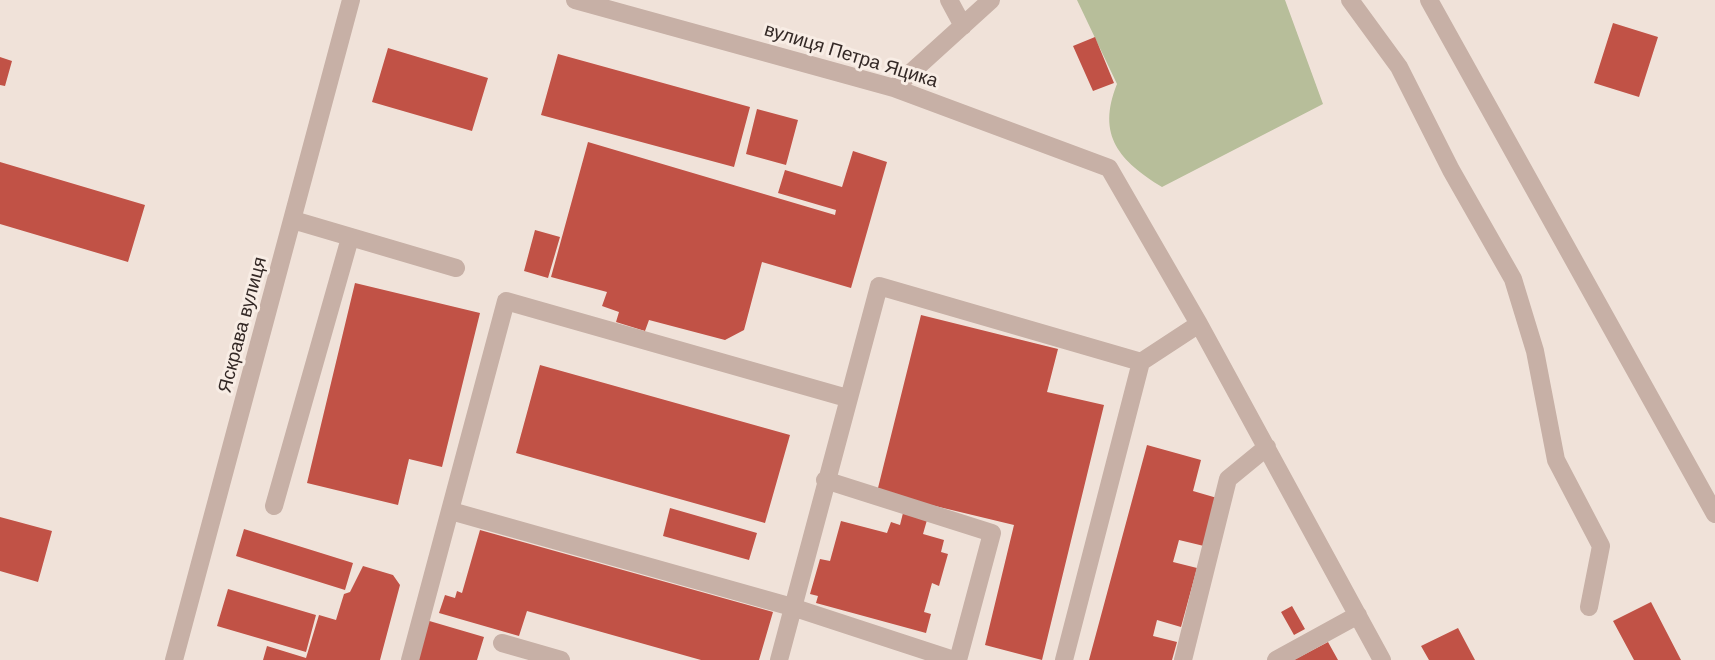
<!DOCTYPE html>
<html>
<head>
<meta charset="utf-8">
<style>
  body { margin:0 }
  canvas { display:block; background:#f0e2d9 }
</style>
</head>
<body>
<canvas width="1715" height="660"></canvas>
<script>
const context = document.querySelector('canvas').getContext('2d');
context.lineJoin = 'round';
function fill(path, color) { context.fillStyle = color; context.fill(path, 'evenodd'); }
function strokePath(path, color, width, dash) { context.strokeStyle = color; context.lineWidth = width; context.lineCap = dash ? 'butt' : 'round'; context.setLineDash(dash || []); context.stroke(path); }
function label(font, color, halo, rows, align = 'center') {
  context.font = font + ' Arial,sans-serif'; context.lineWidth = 6; context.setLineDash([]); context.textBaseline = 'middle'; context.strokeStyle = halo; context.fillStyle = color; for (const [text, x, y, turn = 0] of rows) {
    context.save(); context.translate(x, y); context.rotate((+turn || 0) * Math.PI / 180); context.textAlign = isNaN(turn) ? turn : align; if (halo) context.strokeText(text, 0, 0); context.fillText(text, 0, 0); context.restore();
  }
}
fill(new Path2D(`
  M 1077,0 L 1285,0 L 1323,104 L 1162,187 C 1120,161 1096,136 1117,84 Z`), '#b7be9a');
fill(new Path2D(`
  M 1613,23 L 1658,37 L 1639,97 L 1594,83 Z
  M 1095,37 L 1114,83 L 1093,91 L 1073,46 Z
  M 388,48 L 488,78 L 472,131 L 372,102 Z
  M 558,54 L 750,107 L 734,167 L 541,115 Z
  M 0,57 L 12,61 L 5,86 L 0,85 Z
  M 757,109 L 798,120 L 786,165 L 746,154 Z
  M 588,142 L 835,215 L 836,210 L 778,193 L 785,170 L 842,187 L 853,151 L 887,162 L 851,288 L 762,262 L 744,330 L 725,340 L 649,320 L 645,331 L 616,322 L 619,312 L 602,306 L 607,292 L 551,277 Z
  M 0,162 L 145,205 L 128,262 L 0,224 Z
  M 535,230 L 560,237 L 548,278 L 524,271 Z
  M 355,283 L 480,313 L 442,467 L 409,459 L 398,505 L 307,483 Z
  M 921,315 L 1058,349 L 1047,392 L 1104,405 L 1042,660 L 985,645 L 1014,525 L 877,492 Z
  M 540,365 L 790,435 L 765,523 L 516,453 Z
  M 1147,445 L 1201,460 L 1193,491 L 1217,498 L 1204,546 L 1179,540 L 1173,562 L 1197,568 L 1181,627 L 1157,620 L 1153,636 L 1177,642 L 1172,660 L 1089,660 Z
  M 670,508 L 757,533 L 749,560 L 663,536 Z
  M 903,513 L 927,520 L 923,534 L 944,540 L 941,552 L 948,554 L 939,586 L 932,583 L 924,612 L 931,614 L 926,633 L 816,603 L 818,596 L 810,594 L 820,559 L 830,561 L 841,521 L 887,533 L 891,522 L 900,525 Z
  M 0,517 L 52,531 L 38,582 L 0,571 Z
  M 244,529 L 353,563 L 345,590 L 236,556 Z
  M 480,530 L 773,612 L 759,660 L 701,660 L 527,611 L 519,636 L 439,613 L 445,595 L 455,598 L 457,591 L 462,593 Z
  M 363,566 L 393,575 L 400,585 L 380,660 L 263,660 L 267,646 L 306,658 L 319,615 L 336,620 L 344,594 L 350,592 Z
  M 228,589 L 316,615 L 306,652 L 217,626 Z
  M 1651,602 L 1681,660 L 1634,660 L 1613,621 Z
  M 1292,606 L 1305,629 L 1294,635 L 1281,612 Z
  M 426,620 L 484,637 L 477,660 L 414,660 Z
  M 1458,628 L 1475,660 L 1429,660 L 1421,646 Z
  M 1328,642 L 1338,660 L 1294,660 Z`), '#c15246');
strokePath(new Path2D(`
  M 575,0 L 894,88 L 1109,168 L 1199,324 L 1382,660
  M 949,0 L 963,26
  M 1350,0 L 1399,67 L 1451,170 L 1513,279 L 1535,351 L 1556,460 L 1601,546 L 1589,607
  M 1429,0 L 1715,514
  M 894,88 L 991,0
  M 293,220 L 456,268
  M 825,480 L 992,533 L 958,660
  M 274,506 L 350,238
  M 451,511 L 792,607 L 954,660
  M 502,643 L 561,660
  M 174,660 L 351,0
  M 410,660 L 506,301 L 847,398
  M 779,660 L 879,286 L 1141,362 L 1199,324
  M 1064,660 L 1141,362
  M 1183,660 L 1228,479 L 1267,447
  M 1276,660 L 1358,615`), '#c7b0a6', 18);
label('19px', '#342926', '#f8ede5', [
  ["вулиця Петра Яцика",851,56,17],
  ["Яскрава вулиця",243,325,-75]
]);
</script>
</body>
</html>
